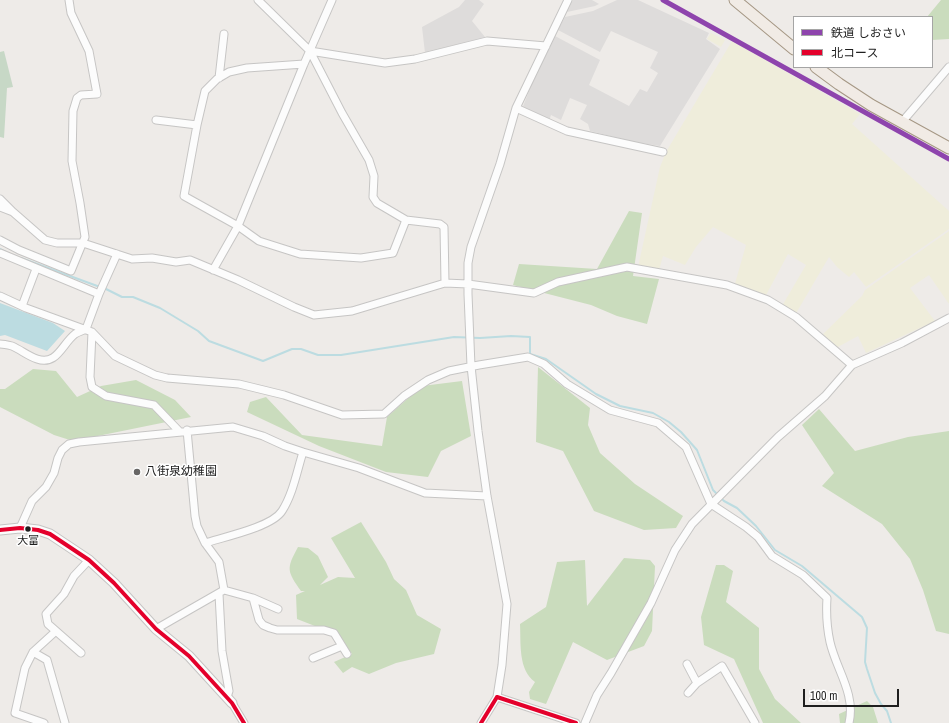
<!DOCTYPE html>
<html>
<head>
<meta charset="utf-8">
<style>
  body { margin:0 }
  #map { position:relative; width:949px; height:723px; overflow:hidden; background:#eeebe8; font-family:"Archivo Narrow","Noto Sans JP",sans-serif }
  canvas { display:block }
  .legend { position:absolute; left:793px; top:16px; width:140px; height:52px; box-sizing:border-box; background:#fff; border:1px solid #a5a5a5; margin:0; padding:5px 7px; list-style:none; font-size:12px; color:#1f1f1f }
  .legend li { display:flex; align-items:center; gap:8px; height:20px }
  .legend b { width:20px; border:1px solid #a5a5a5 }
  .scale { position:absolute; left:803px; top:689px; width:96px; height:18px; box-sizing:border-box; border:2px solid #1f1f1f; border-top:0; padding-left:5px; font-size:12px; line-height:14px; white-space:nowrap; color:#1f1f1f; -webkit-text-stroke:3px #fff; paint-order:stroke }
</style>
</head>
<body>
<div id="map">
<canvas width="949" height="723"></canvas>
<ul class="legend">
<li><b style="height:5px;background:#8e44ad"></b>鉄道 しおさい</li>
<li><b style="height:5px;background:#e4002b"></b>北コース</li>
</ul>
<div class="scale">100 m</div>
</div>
<script>
const context = document.querySelector('canvas').getContext('2d');
context.lineJoin = 'round';
function fill(path, color) { context.fillStyle = color; context.fill(path, 'evenodd'); }
function strokePath(path, color, width, dash) { context.strokeStyle = color; context.lineWidth = width; context.lineCap = dash ? 'butt' : 'round'; context.setLineDash(dash || []); context.stroke(path); }
function label(font, color, halo, rows, align = 'center') {
  context.font = font + ' "Archivo Narrow","Noto Sans JP",sans-serif'; context.lineWidth = 3; context.setLineDash([]); context.textBaseline = 'middle'; context.strokeStyle = halo; context.fillStyle = color; for (const [text, x, y, turn = 0] of rows) {
    context.save(); context.translate(x, y); context.rotate((+turn || 0) * Math.PI / 180); context.textAlign = isNaN(turn) ? turn : align; if (halo) context.strokeText(text, 0, 0); context.fillText(text, 0, 0); context.restore();
  }
}
fill(new Path2D(`
  M 711,33 L 725,40 L 721,47 L 707,39 Z
  M 732,41 L 860,114 L 852,124 L 949,211 L 949,229 L 866,287 L 854,272 L 849,277 L 837,267 L 829,257 L 795,315 L 782,306 L 806,265 L 788,254 L 765,297 L 734,287 L 746,245 L 713,227 L 696,247 L 685,265 L 663,256 L 659,270 L 638,267 L 660,167 L 666,152 Z
  M 949,231 L 949,304 L 929,275 L 910,288 L 935,321 L 866,353 L 858,336 L 836,348 L 823,334 L 862,296 L 865,290 Z`), '#efeddb');
fill(new Path2D(`
  M 941,0 L 949,0 L 949,39 L 932,40 L 932,17 L 927,17 Z
  M 629,211 L 642,213 L 633,276 L 659,279 L 647,324 L 617,316 L 591,305 L 513,285 L 519,264 L 597,269 Z
  M 538,367 L 590,408 L 588,425 L 600,453 L 635,484 L 683,516 L 676,528 L 644,530 L 594,511 L 563,451 L 536,442 Z
  M 33,369 L 56,371 L 77,397 L 101,386 L 136,380 L 175,400 L 191,417 L 73,441 L 54,435 L 0,407 L 0,389 L 5,389 Z
  M 462,381 L 471,436 L 441,451 L 428,477 L 386,472 L 319,446 L 247,412 L 250,402 L 266,397 L 302,435 L 382,446 L 387,417 L 422,386 Z
  M 819,409 L 855,451 L 908,437 L 949,431 L 949,634 L 936,631 L 923,590 L 910,559 L 882,524 L 822,486 L 834,473 L 802,425 Z
  M 361,522 L 386,562 L 394,579 L 406,590 L 417,615 L 441,629 L 434,654 L 396,663 L 369,674 L 352,667 L 343,673 L 334,662 L 352,654 L 338,635 L 297,619 L 296,595 L 305,591 L 301,591 C 287,571 286,569 298,547 L 308,548 L 318,556 L 328,577 L 320,585 L 338,577 L 355,578 L 331,538 Z
  M 624,558 L 650,560 L 655,566 L 652,631 L 644,646 L 607,660 L 573,642 L 546,704 L 530,699 L 529,692 L 535,682 C 518,670 521,643 520,624 L 546,607 L 557,562 L 585,560 L 587,606 Z
  M 716,565 L 724,565 L 733,571 L 726,602 L 759,628 L 759,669 L 775,699 L 801,723 L 763,723 L 734,659 L 704,645 L 701,617 Z
  M 867,701 L 873,707 L 878,723 L 840,723 L 839,714 Z`), '#cadcbd');
fill(new Path2D(`
  M 4,51 L 13,87 L 7,88 L 4,138 L 0,137 L 0,52 Z`), '#c7d8c6');
fill(new Path2D(`
  M 465,0 L 479,0 L 484,4 L 472,21 L 485,37 L 425,53 L 422,27 L 459,7 Z
  M 573,0 L 592,0 L 599,4 L 595,6 L 567,12 Z
  M 617,0 L 638,0 L 709,33 L 706,39 L 720,49 L 660,146 L 635,142 L 590,131 L 588,124 L 580,119 L 587,105 L 570,98 L 561,120 L 551,115 L 549,121 L 522,109 L 538,68 L 555,36 L 600,60 L 589,85 L 629,106 L 640,89 L 647,92 L 658,73 L 650,68 L 658,52 L 611,31 L 600,52 L 558,30 L 565,17 L 593,11 Z`), '#dedcdb');
fill(new Path2D(`
  M 0,303 L 53,323 L 65,331 L 47,351 L 5,335 L 0,336 Z`), '#bcdce1');
strokePath(new Path2D(`
  M 0,249 L 6,252
  M 21,258 L 100,287
  M 104,288 L 122,297 L 133,297 L 160,308 L 198,331 L 209,341 L 263,361 L 292,349 L 301,349 L 318,355 L 341,355 L 454,337 L 480,338 L 511,336 L 530,337 L 530,354 L 546,359 L 596,394 L 620,406 L 653,413 L 669,422 L 681,432 L 697,450 L 713,490 L 724,501 L 737,508 L 756,526 L 775,550 L 802,566 L 862,617 L 867,628 L 865,662 L 867,669 L 875,693 L 881,704 L 887,711 L 891,723`), '#bcdce1', 2);
const minor = new Path2D(`
  M 258,0 L 310,51 L 342,113 L 369,160 L 374,176 L 373,197 L 377,203 L 406,220 L 440,224 L 444,227 L 445,283
  M 310,51 L 385,63 L 415,59 L 487,41 L 546,46
  M 219,78 L 224,34
  M 516,108 L 567,131 L 663,152
  M 156,120 L 197,125 L 205,91 L 217,79 L 229,72 L 247,68 L 304,64
  M 902,122 L 949,67
  M 197,125 L 184,196 L 238,226 L 259,241 L 300,254 L 361,258 L 393,253 L 406,220
  M 0,199 L 12,211
  M 0,207 L 13,212 L 45,240 L 57,243 L 83,243 L 132,259 L 152,258 L 176,262 L 190,260 L 238,280 L 294,307 L 314,315 L 352,311 L 445,283 L 468,284 L 534,293 L 558,282 L 627,267 L 727,285 L 768,300 L 796,317 L 852,365
  M 0,240 L 19,250 L 71,271 L 85,237 L 80,203 L 72,161 L 73,111 L 77,98 L 81,95 L 97,94 L 89,51 L 71,13 L 69,0
  M 0,253 L 99,294
  M 213,270 L 238,226 L 304,64 L 332,0
  M 0,296 L 26,308 L 92,332 L 115,356 L 155,375 L 167,378 L 239,384 L 284,395 L 342,415 L 384,414 L 404,396 L 428,380 L 449,371 L 479,365 L 528,357 L 544,364 L 567,384 L 610,410 L 658,423 L 686,447 L 711,504 L 746,527 L 758,537 L 772,556 L 803,575 L 827,598 C 826,613 827,628 830,642 C 836,669 856,694 849,723
  M 22,306 L 36,269
  M 92,332 L 90,377 L 92,387 L 106,396 L 154,405 L 179,431
  M 0,344 C 4,344 8,345 12,346 C 21,350 28,356 37,359 C 57,366 62,344 75,334 C 78,332 82,331 86,329 L 99,294 L 117,254
  M 20,528 L 32,501 L 46,487 L 54,473 L 58,458 L 62,450 L 69,444 L 79,442 L 233,427 L 263,436 L 285,446 L 303,452 L 359,468 L 425,493 L 487,496
  M 205,543 C 224,537 272,527 282,511 C 293,494 297,471 303,452
  M 224,590 L 253,598 L 278,609
  M 219,594 L 222,651 L 229,691 L 227,697
  M 253,598 L 259,620 L 263,625 L 270,628 L 277,630 L 324,630 L 334,633 L 347,654
  M 156,629 L 224,590 L 219,562 L 205,543 L 197,526 L 195,516 L 187,430
  M 33,652 L 47,660 L 65,723
  M 81,653 L 48,624 L 46,614 L 64,594 L 74,576 L 89,560
  M 313,658 L 342,646
  M 687,664 L 697,683
  M 688,693 L 697,683 L 722,666 L 755,723
  M 497,697 L 576,723
  M 232,703 L 244,723
  M 44,723 L 15,713 L 25,668 L 33,652 L 56,631
  M 481,723 L 497,697 L 502,665 L 507,604 L 487,496 L 478,431 L 471,366 L 468,294 L 468,263 L 471,247 L 500,164 L 516,108 L 568,0
  M 585,723 L 597,695 L 611,673 L 651,603 L 675,550 L 692,524 L 778,437 L 825,396 L 852,365 L 902,343 L 949,318`);
const tertiary = new Path2D(`
  M 0,530 L 20,528 L 38,530 L 50,534 L 89,560 L 114,583 L 156,629 L 189,656 L 232,703`);
const primary = new Path2D(`
  M 735,0 L 794,49
  M 816,67 L 839,84 L 871,105 L 949,148`);
strokePath(minor, '#c6c5c4', 9);
strokePath(tertiary, '#c6c5c4', 11);
strokePath(primary, '#a59784', 13);
strokePath(minor, '#fcfcfc', 7);
strokePath(tertiary, '#fcfcfc', 9);
strokePath(primary, '#f1ebe5', 11);
strokePath(new Path2D(`
  M 0,530 L 20,528 L 38,530 L 50,534 L 89,560 L 114,583 L 156,629 L 189,656 L 232,703 L 244,723
  M 497,697 L 576,723
  M 481,723 L 497,697`), '#e4002b', 4);
strokePath(new Path2D(`
  M 663,0 L 949,159`), '#8e44ad', 5);
for (const [x, y, r, color] of [
  [137,472,4,"#676665"],
  [28,529,3.5,"#1f1f1f"]
]) { const dot = new Path2D(); dot.arc(x, y, r, 0, 2 * Math.PI); context.fillStyle = color; context.fill(dot); strokePath(dot, '#fff', 1.5); }
label('11px', '#1f1f1f', '#fff', [
  ["大富",28,541]
]);
label('12px', '#1f1f1f', '#fff', [
  ["八街泉幼稚園",145,472]
], 'left');
</script>
</body>
</html>
